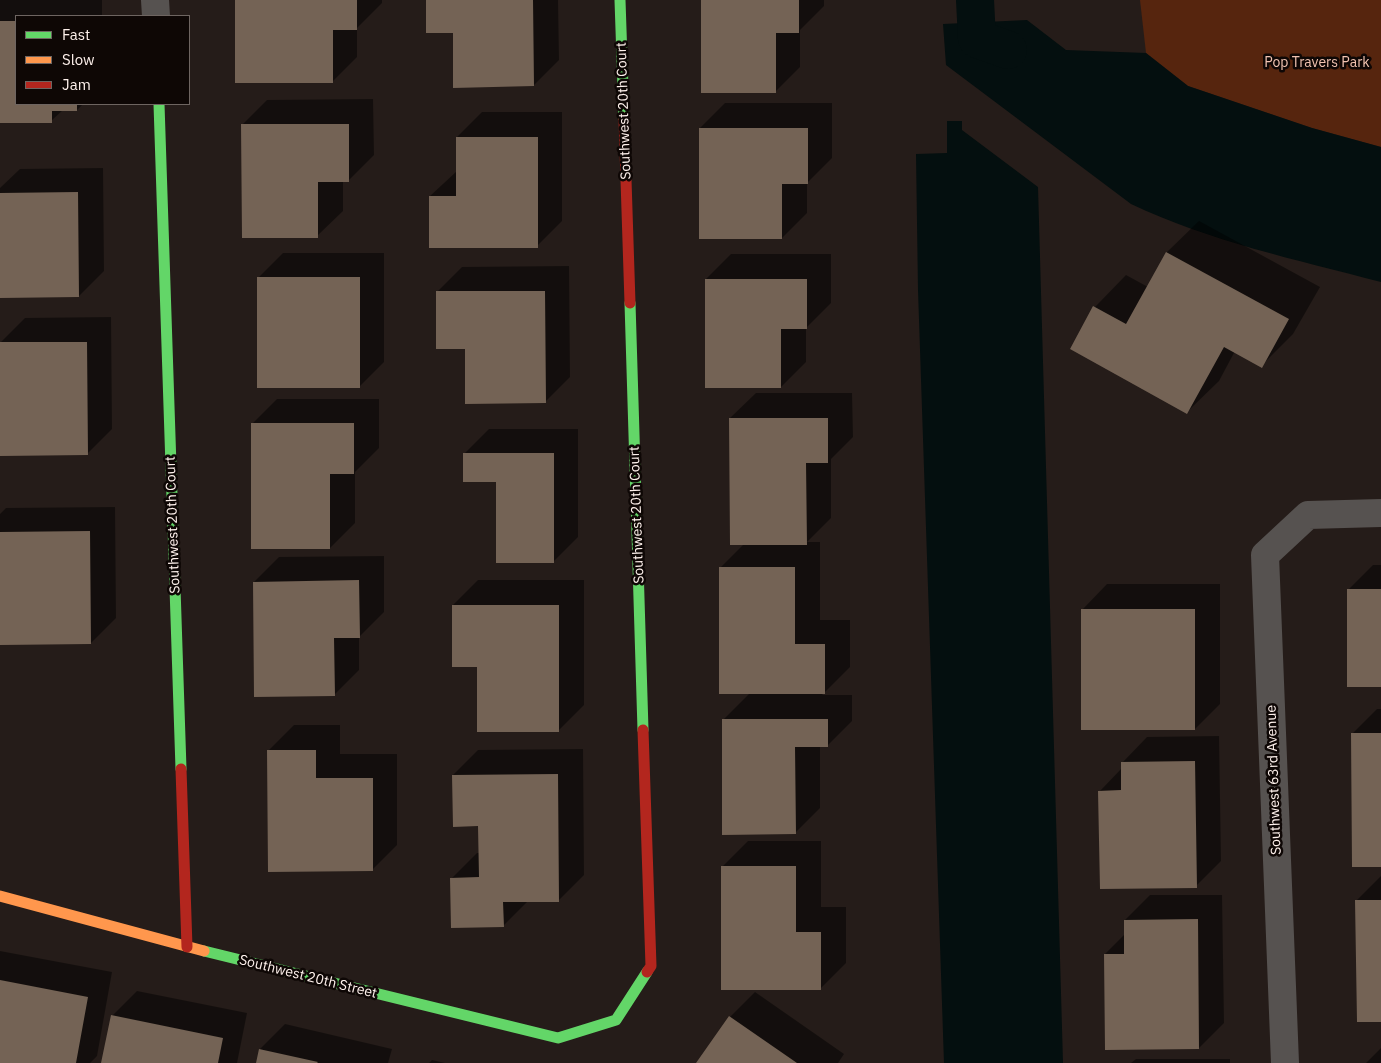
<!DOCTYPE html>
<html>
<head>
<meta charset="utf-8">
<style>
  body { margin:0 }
  #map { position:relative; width:1381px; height:1063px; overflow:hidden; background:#251c19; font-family:"IBM Plex Sans",sans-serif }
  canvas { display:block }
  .legend { position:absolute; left:15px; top:15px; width:175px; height:90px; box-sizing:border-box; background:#0e0705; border:1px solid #6e6561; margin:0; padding:6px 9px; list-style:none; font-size:15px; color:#fef1ec }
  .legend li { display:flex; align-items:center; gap:10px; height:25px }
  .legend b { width:25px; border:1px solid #6e6561 }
</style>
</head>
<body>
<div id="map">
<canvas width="1381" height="1063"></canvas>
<ul class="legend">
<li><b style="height:6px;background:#63d668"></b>Fast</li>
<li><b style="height:6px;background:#ff974d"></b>Slow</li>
<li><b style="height:6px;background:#b3261e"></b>Jam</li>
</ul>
</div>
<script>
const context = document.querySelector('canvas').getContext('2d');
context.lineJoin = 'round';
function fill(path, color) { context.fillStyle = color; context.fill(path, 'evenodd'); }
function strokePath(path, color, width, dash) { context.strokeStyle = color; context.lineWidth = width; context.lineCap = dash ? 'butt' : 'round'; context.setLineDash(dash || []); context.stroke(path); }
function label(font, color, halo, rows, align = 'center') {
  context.font = font + ' "IBM Plex Sans",sans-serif'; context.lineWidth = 5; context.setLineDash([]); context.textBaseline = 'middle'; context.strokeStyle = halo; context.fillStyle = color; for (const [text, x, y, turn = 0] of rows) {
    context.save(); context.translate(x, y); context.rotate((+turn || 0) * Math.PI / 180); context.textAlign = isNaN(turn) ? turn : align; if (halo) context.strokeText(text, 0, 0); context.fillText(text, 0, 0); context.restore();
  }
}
fill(new Path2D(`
  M 1140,0 L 1381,0 L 1381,147 L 1312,128 L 1188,86 L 1146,53 Z`), '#56250e');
fill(new Path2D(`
  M 1027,20 L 1066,50 L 1146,53 L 1188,86 L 1312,128 L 1381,147 L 1381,282 C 1297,260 1209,241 1131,204 L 946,65 L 943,24 Z
  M 947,121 L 962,121 L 962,130 L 1038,187 L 1063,1063 L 944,1063 L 918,290 L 916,154 L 947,153 Z`), '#040f0f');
fill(new Path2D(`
  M 0,0 L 102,0 L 102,16 L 16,16 L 16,104 L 83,104 L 77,110 L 63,110 L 51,121 L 0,121 Z
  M 236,0 L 382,0 L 382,3 L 357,28 L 357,57 L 332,82 Z
  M 427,0 L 558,0 L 559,60 L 534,85 L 454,31 Z
  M 702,0 L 824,0 L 824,6 L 800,30 L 800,67 L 775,92 Z
  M 373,99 L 374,155 L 349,180 L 343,180 L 343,211 L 317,236 L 242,125 L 267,100 Z
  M 725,103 L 832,103 L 832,158 L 807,183 L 807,213 L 782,238 L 700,128 Z
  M 482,112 L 562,112 L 562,221 L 537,246 L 430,196 L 457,171 L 457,137 Z
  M 103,168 L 104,271 L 79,296 L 0,297 L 0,188 L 20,169 Z
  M 1199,221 L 1320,287 L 1293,334 L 1261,366 L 1235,351 L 1219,381 L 1187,412 L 1071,349 L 1095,307 L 1126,275 L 1148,287 L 1167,252 Z
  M 283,253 L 384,253 L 384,362 L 359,387 L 258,278 Z
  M 731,254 L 831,254 L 831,303 L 806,328 L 806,362 L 781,387 L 706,279 Z
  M 569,266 L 570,377 L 545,402 L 466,348 L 437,292 L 462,267 Z
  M 111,317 L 112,429 L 87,454 L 0,455 L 0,343 L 25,318 Z
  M 756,393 L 852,393 L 853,437 L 831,459 L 831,518 L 807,542 L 820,542 L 820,620 L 850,620 L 850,667 L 822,695 L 852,695 L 852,721 L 827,746 L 820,746 L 820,808 L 795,833 L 723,720 L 751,692 L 720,568 L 744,544 L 730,418 Z
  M 277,399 L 379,399 L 379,448 L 355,472 L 355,523 L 330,548 L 252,424 Z
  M 489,429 L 578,429 L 578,537 L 553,562 L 497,481 L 464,454 Z
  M 115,507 L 116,618 L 91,643 L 0,644 L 0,514 L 6,508 Z
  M 384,556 L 384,612 L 359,637 L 359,670 L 334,695 L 254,582 L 279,557 Z
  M 1373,565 L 1381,565 L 1381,685 L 1348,590 Z
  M 478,580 L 584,580 L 584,705 L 559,730 L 453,605 Z
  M 1107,584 L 1220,584 L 1220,704 L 1195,729 L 1082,610 Z
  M 1377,709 L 1381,709 L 1381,866 L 1352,734 Z
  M 294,725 L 340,725 L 340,754 L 397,754 L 397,845 L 372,870 L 269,750 Z
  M 1219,736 L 1221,861 L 1196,886 L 1100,791 L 1122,768 L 1122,763 L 1147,737 Z
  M 583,749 L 584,875 L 559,900 L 528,901 L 503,926 L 452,878 L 477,853 L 480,853 L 479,825 L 453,775 L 478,750 Z
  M 748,841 L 821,841 L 821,907 L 846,907 L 846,963 L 821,988 L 723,866 Z
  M 1381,876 L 1381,1021 L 1356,901 Z
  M 1150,895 L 1222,895 L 1224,1023 L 1199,1048 L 1105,954 L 1125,934 L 1125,920 Z
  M 0,951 L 112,972 L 97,1056 L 90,1063 L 0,1063 Z
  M 137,991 L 247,1013 L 237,1063 L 103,1063 L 112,1016 Z
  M 755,992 L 844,1054 L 838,1063 L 697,1063 L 730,1017 Z
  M 285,1024 L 392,1049 L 388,1063 L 257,1063 L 260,1049 Z
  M 1381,1048 L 1381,1063 L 1366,1063 Z
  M 1136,1059 L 1230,1059 L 1230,1063 L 1131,1063 Z
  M 432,1060 L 445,1063 L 429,1063 Z`), '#0007');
strokePath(new Path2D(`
  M 975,0 L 977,39 L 1008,50`), '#040f0f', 38);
fill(new Path2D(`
  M 235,0 L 357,0 L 357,30 L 333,30 L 333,83 L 235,83 Z
  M 426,0 L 533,0 L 534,86 L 453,88 L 453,33 L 426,33 Z
  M 701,0 L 799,0 L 799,33 L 776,33 L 776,93 L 701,93 Z
  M 0,21 L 16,21 L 16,104 L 77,104 L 77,111 L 52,111 L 52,123 L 0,123 Z
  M 241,124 L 349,124 L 349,182 L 318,182 L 318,238 L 242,238 Z
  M 699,128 L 808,128 L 808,184 L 782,184 L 782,239 L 699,239 Z
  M 456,137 L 538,137 L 538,248 L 429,248 L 429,196 L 456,196 Z
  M 78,192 L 79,297 L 0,298 L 0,193 Z
  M 1166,252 L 1289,319 L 1262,368 L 1224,347 L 1187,414 L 1070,349 L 1093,306 L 1126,324 Z
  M 257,277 L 360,277 L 360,388 L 257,388 Z
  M 705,279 L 807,279 L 807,329 L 781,329 L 781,388 L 705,388 Z
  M 436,291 L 545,291 L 546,403 L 465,404 L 465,349 L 436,349 Z
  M 0,342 L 87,342 L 88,455 L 0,456 Z
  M 729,418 L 828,418 L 828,463 L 806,463 L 807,545 L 730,545 Z
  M 251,423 L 354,423 L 354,474 L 330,474 L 330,549 L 251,549 Z
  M 463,453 L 554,453 L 554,563 L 496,563 L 496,482 L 463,482 Z
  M 90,531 L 91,644 L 0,645 L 0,532 Z
  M 719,567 L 795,567 L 795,644 L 825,644 L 825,694 L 719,694 Z
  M 359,580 L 360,638 L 334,638 L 335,696 L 254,697 L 253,582 Z
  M 1347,589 L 1381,589 L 1381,687 L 1347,687 Z
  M 452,605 L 559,605 L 559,732 L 477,732 L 477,667 L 452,667 Z
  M 1081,609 L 1195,609 L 1195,730 L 1081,730 Z
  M 722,719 L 828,719 L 828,747 L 795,747 L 796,834 L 722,835 Z
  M 1351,733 L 1381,733 L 1381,867 L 1352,867 Z
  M 267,750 L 316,750 L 316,778 L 373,778 L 373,871 L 268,872 Z
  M 1195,761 L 1197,888 L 1100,889 L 1098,791 L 1121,790 L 1121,762 Z
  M 558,774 L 559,902 L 503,902 L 504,927 L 451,928 L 450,878 L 479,877 L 478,826 L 453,827 L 452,775 Z
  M 721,866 L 796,866 L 796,932 L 821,932 L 821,990 L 721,990 Z
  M 1355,900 L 1381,900 L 1381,1022 L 1357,1022 Z
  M 1198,919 L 1199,1049 L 1105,1050 L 1104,954 L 1124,954 L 1124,920 Z
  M 0,980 L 88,997 L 76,1063 L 0,1063 Z
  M 111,1015 L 223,1038 L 218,1063 L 101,1063 Z
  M 729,1016 L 797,1063 L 696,1063 Z
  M 259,1049 L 318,1062 L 317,1063 L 256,1063 Z`), '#746355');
strokePath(new Path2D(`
  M 155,0 L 156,16
  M 1285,1063 L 1265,555 L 1308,515 L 1381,513`), '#565250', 28);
strokePath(new Path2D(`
  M 620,0 L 624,118
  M 159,104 L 181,769
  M 630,303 L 643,730
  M 204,951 L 558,1038 L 616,1020 L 647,972`), '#63d668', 11);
strokePath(new Path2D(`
  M 0,896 L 204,951`), '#ff974d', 11);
strokePath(new Path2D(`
  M 624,118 L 630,303
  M 643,730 L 651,966 L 647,972
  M 181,769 L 187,947`), '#b3261e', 11);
label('14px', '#f1c3b1', '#0e0705', [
  ["Pop Travers Park",1317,63]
]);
label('14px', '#fef1ec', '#0e0705', [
  ["Southwest 20th Court",624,111,-92],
  ["Southwest 20th Court",637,515,-92],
  ["Southwest 20th Court",173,525,-92],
  ["Southwest 63rd Avenue",1274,780,-92],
  ["Southwest 20th Street",308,977,14]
]);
</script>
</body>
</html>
